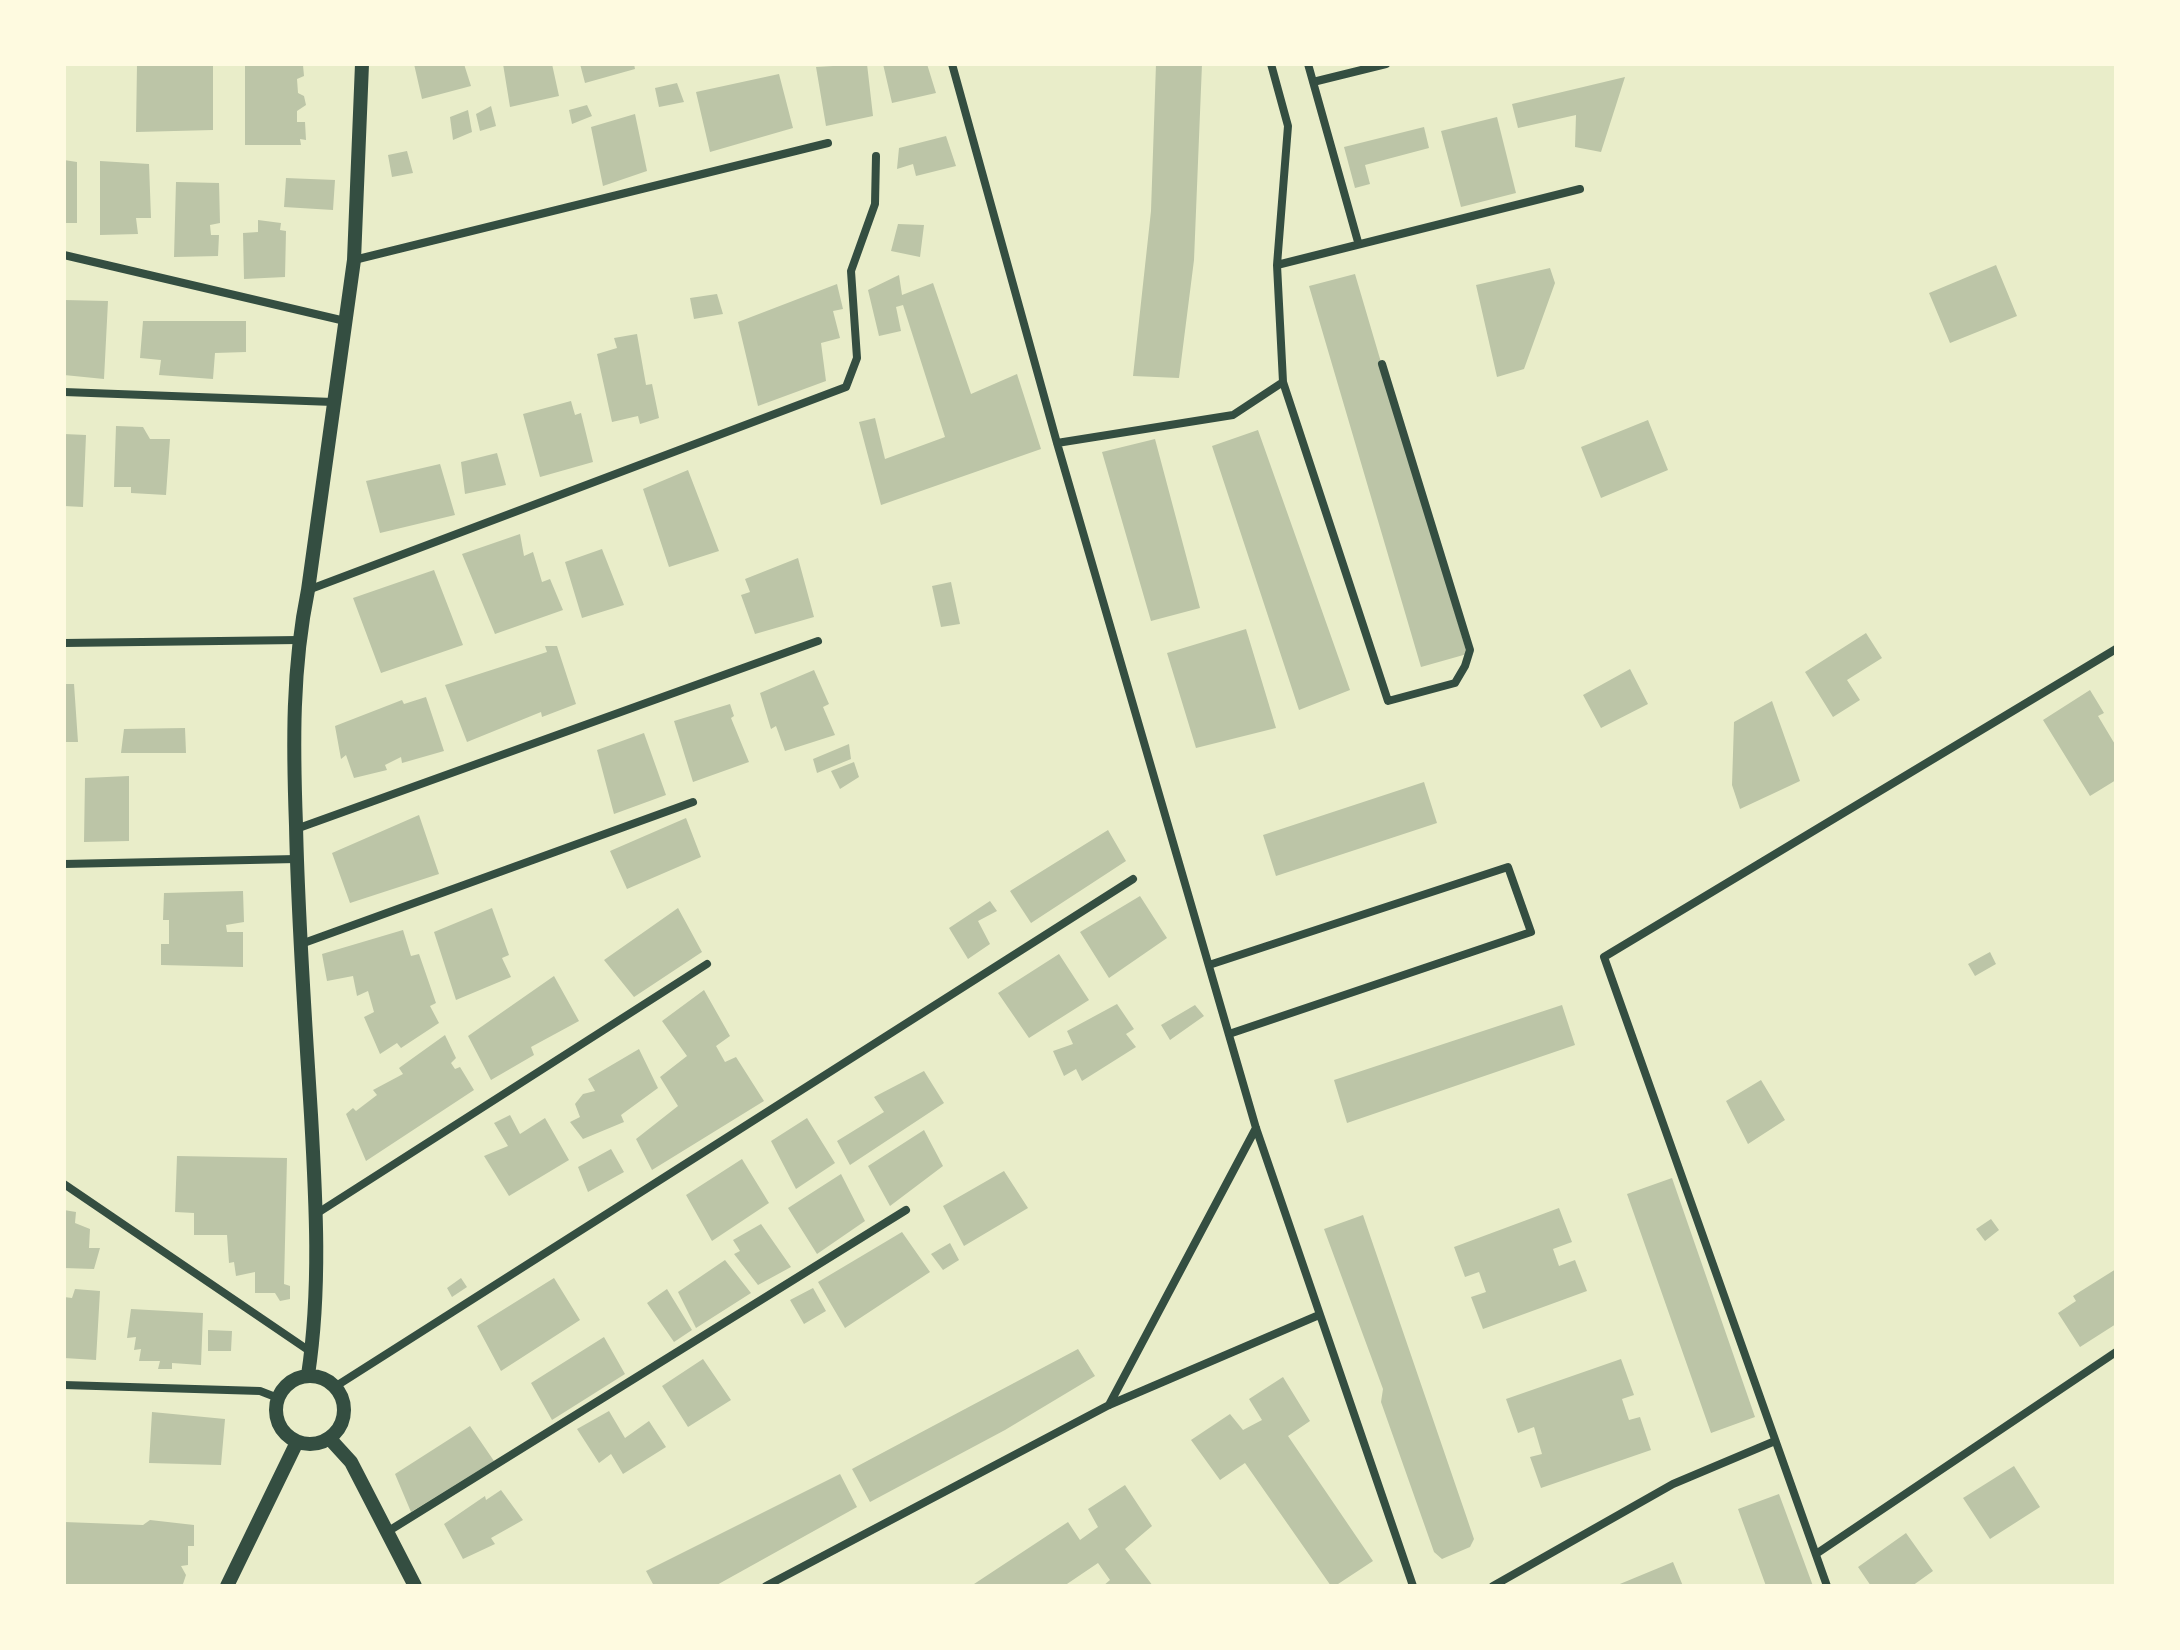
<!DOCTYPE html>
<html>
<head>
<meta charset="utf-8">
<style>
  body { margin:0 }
  #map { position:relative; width:2180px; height:1650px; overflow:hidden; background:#e9edc9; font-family:Overpass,sans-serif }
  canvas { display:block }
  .frame { position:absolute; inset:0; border:66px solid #fefae0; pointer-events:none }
</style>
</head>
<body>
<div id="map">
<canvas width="2180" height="1650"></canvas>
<div class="frame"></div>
</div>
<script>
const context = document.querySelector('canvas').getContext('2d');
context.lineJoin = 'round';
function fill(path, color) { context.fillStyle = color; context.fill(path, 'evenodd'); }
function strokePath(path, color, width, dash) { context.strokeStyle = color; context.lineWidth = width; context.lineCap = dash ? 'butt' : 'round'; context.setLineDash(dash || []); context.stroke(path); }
fill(new Path2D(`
  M 137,64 L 213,64 L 213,130 L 136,132 Z
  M 245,64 L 303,65 L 304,76 L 297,79 L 298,93 L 304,96 L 306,105 L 297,111 L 297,122 L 305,122 L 306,140 L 300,139 L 301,145 L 245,145 Z
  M 414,64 L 464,64 L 471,86 L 422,99 Z
  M 503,64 L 552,64 L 559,96 L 510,107 Z
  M 580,64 L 634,64 L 635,69 L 585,83 Z
  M 867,64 L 873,116 L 826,126 L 816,67 Z
  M 883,64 L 927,64 L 936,93 L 892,103 Z
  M 1156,64 L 1202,64 L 1194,260 L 1179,378 L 1133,376 L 1151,211 Z
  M 779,74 L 793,128 L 710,152 L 696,92 Z
  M 1625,77 L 1601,152 L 1575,147 L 1576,115 L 1518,128 L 1512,104 Z
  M 677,83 L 684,102 L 659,107 L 655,88 Z
  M 587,105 L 592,116 L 572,124 L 569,110 Z
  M 491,106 L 496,126 L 480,131 L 476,114 Z
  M 468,110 L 472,132 L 453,140 L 450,117 Z
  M 635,114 L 647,171 L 603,186 L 591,127 Z
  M 1497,117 L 1516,193 L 1461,207 L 1441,131 Z
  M 1424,127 L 1429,148 L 1365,165 L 1370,184 L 1355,188 L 1344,147 Z
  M 946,136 L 956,166 L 916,176 L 913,164 L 897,169 L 899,148 Z
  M 407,151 L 413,173 L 392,177 L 388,155 Z
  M 64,160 L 77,162 L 77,223 L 64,223 Z
  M 100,161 L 149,164 L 151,218 L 136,218 L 138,234 L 100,235 Z
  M 286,178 L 335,180 L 333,210 L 284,207 Z
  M 176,182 L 219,183 L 220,223 L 210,225 L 211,235 L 219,235 L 218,256 L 174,257 Z
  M 258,220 L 281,223 L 280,230 L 286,231 L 285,277 L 244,279 L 243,233 L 258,232 Z
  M 898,224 L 924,225 L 920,257 L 891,251 Z
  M 1996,265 L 2017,316 L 1950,343 L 1929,293 Z
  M 1550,268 L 1555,283 L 1524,369 L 1497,377 L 1476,285 Z
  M 1355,274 L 1467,654 L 1421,667 L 1309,286 Z
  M 899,275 L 902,295 L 933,283 L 971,394 L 1017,374 L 1041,449 L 881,505 L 859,422 L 875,418 L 885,459 L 945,437 L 903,305 L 896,307 L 901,331 L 879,336 L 868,290 Z
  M 837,284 L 843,309 L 833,311 L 840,338 L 821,343 L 826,381 L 758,406 L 738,322 Z
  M 717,294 L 723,314 L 694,319 L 690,298 Z
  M 64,300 L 108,301 L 104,379 L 64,375 Z
  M 143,321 L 246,321 L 246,352 L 215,353 L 213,379 L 159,375 L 161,360 L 140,358 Z
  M 637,334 L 646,385 L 652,384 L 659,418 L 640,424 L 638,416 L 612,422 L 597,354 L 617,348 L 614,338 Z
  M 571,401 L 575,415 L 581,413 L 593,462 L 540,477 L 523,414 Z
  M 1648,420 L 1668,470 L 1601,498 L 1581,447 Z
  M 116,426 L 143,427 L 150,439 L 170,439 L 166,495 L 131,493 L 131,487 L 114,487 Z
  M 1258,430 L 1350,690 L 1299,710 L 1212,446 Z
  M 64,434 L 86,435 L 83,507 L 64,506 Z
  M 1155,439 L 1200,608 L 1151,621 L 1102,452 Z
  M 497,453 L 506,485 L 465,494 L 461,462 Z
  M 440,464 L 455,515 L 380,533 L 366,481 Z
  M 688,470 L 719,551 L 669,567 L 643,489 Z
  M 520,534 L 524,556 L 533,552 L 542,582 L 550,579 L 563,610 L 495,634 L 462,554 Z
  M 602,549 L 624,605 L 582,618 L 565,562 Z
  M 798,558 L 814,617 L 755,634 L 741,595 L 750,592 L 745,579 Z
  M 434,570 L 463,645 L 381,673 L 353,598 Z
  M 951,582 L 960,624 L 941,627 L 932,586 Z
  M 1246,629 L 1276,728 L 1196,748 L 1167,653 Z
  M 1866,633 L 1882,658 L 1847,680 L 1860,700 L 1833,717 L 1805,672 Z
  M 545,646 L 557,646 L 576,704 L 542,717 L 541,712 L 467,742 L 445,685 L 547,652 Z
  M 1630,669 L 1648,704 L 1601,728 L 1583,695 Z
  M 814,670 L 829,704 L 823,707 L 835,735 L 785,751 L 776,726 L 771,729 L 760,693 Z
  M 64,684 L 74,684 L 78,742 L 64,742 Z
  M 2090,690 L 2104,713 L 2098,716 L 2116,746 L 2116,780 L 2090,796 L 2043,720 Z
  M 426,697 L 444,751 L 402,763 L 401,757 L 385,765 L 387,770 L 354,778 L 346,755 L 341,759 L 335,726 L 402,700 L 404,704 Z
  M 1772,701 L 1800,781 L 1740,809 L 1732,785 L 1734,722 Z
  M 730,704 L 734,716 L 731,718 L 749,762 L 693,782 L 674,721 Z
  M 185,728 L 186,753 L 121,753 L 124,729 Z
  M 644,733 L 666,795 L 614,814 L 597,750 Z
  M 849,744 L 851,759 L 817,773 L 813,759 Z
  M 854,762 L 859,777 L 840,789 L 831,771 Z
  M 129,776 L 129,841 L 84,842 L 85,778 Z
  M 1424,782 L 1437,823 L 1276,876 L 1263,835 Z
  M 419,815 L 439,874 L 350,903 L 332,853 Z
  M 686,818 L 701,857 L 627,889 L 610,851 Z
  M 1108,830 L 1126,861 L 1031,923 L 1010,891 Z
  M 243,891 L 244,922 L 226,925 L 227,932 L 243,932 L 243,967 L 161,965 L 161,944 L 169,944 L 169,920 L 163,920 L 164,893 Z
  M 1140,896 L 1167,938 L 1109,978 L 1080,932 Z
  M 990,901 L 997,911 L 978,921 L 990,944 L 968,959 L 949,928 Z
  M 492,908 L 509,955 L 502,958 L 511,977 L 456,1000 L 434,932 Z
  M 678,908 L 702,952 L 634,997 L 604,960 Z
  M 403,930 L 411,956 L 419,954 L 436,1003 L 430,1006 L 439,1023 L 401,1048 L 397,1043 L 380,1054 L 364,1017 L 374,1012 L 368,991 L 357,996 L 353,976 L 327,981 L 322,954 Z
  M 1990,952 L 1996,964 L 1975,976 L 1968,964 Z
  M 1059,954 L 1089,1000 L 1029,1038 L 998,993 Z
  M 554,976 L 579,1021 L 531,1047 L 534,1055 L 491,1080 L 468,1036 Z
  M 704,990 L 730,1036 L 716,1046 L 725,1062 L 736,1057 L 764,1101 L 652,1170 L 636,1139 L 678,1106 L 660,1077 L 687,1056 L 662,1021 Z
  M 1117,1004 L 1134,1029 L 1126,1034 L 1136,1047 L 1082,1081 L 1076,1069 L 1064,1076 L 1053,1051 L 1073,1044 L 1067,1031 Z
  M 1195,1005 L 1204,1016 L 1170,1040 L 1161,1025 Z
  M 1562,1005 L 1575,1045 L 1347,1123 L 1334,1080 Z
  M 445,1035 L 456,1058 L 451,1063 L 455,1069 L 460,1067 L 474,1090 L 366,1161 L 346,1114 L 353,1108 L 356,1111 L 377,1095 L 373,1090 L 403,1074 L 399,1068 Z
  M 639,1049 L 658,1088 L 621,1115 L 624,1122 L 583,1139 L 570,1122 L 580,1117 L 575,1104 L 583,1094 L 595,1091 L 588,1079 Z
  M 924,1071 L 944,1103 L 850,1165 L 837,1141 L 884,1112 L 874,1097 Z
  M 1761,1080 L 1785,1120 L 1748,1144 L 1726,1101 Z
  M 510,1115 L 520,1134 L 545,1118 L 569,1160 L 509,1196 L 484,1156 L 508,1146 L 494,1123 Z
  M 807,1118 L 835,1163 L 796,1189 L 771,1141 Z
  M 924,1130 L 943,1166 L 890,1206 L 868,1166 Z
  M 611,1149 L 624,1172 L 588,1192 L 578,1167 Z
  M 177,1156 L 287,1158 L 284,1284 L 290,1286 L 290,1299 L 280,1301 L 275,1293 L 255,1293 L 255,1272 L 236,1276 L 234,1262 L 229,1263 L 227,1235 L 194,1235 L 194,1213 L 175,1212 Z
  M 742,1159 L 769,1203 L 712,1241 L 686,1195 Z
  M 1004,1171 L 1028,1208 L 964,1246 L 943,1206 Z
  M 841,1174 L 865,1221 L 817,1254 L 788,1208 Z
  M 1672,1178 L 1755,1417 L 1711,1433 L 1627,1194 Z
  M 1559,1208 L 1572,1242 L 1553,1249 L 1559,1266 L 1575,1260 L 1587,1291 L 1483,1329 L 1471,1297 L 1486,1292 L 1479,1272 L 1465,1277 L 1454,1247 Z
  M 64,1210 L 76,1212 L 75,1223 L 90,1229 L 89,1248 L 100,1248 L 94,1269 L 64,1268 Z
  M 1363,1215 L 1474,1539 L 1470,1547 L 1442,1559 L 1434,1552 L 1381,1402 L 1383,1389 L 1324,1229 Z
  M 1991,1219 L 1999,1230 L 1985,1241 L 1976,1229 Z
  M 761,1224 L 791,1267 L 758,1285 L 734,1254 L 740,1251 L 733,1240 Z
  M 902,1232 L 930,1272 L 845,1328 L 818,1282 Z
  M 950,1243 L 959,1260 L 943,1270 L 931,1254 Z
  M 725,1260 L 751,1293 L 696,1328 L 678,1292 Z
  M 2116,1269 L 2116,1324 L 2080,1347 L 2058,1313 L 2076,1301 L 2073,1296 Z
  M 461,1278 L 467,1287 L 452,1297 L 447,1288 Z
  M 554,1278 L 580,1320 L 501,1371 L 477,1326 Z
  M 813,1288 L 826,1311 L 804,1324 L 790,1300 Z
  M 75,1289 L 100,1291 L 96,1360 L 64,1358 L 64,1297 L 72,1298 Z
  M 667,1289 L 692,1330 L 674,1342 L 647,1303 Z
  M 131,1309 L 203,1313 L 201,1365 L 172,1363 L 172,1369 L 158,1369 L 160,1361 L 139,1361 L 141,1349 L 134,1350 L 136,1337 L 127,1338 Z
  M 208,1330 L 232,1331 L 231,1351 L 208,1351 Z
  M 604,1337 L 625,1374 L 552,1420 L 531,1383 Z
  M 1078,1349 L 1095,1376 L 1005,1430 L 870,1502 L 852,1469 Z
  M 703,1359 L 731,1400 L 688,1427 L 662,1386 Z
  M 1621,1359 L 1634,1395 L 1622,1399 L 1629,1420 L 1640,1417 L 1651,1450 L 1541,1488 L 1530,1457 L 1542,1454 L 1534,1427 L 1518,1433 L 1506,1399 Z
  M 1283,1377 L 1310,1421 L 1288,1436 L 1373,1561 L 1335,1586 L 1331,1586 L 1245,1463 L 1220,1480 L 1191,1440 L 1230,1414 L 1243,1430 L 1262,1420 L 1249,1399 Z
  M 609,1411 L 625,1438 L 649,1421 L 666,1447 L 623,1474 L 611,1454 L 599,1463 L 577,1429 Z
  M 152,1412 L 225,1419 L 221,1465 L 149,1463 Z
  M 470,1426 L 494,1461 L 411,1512 L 395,1474 Z
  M 2014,1466 L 2040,1507 L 1990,1539 L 1963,1498 Z
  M 840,1474 L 857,1507 L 715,1586 L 654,1586 L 646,1571 Z
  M 1125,1485 L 1152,1526 L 1125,1549 L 1153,1586 L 1103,1586 L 1110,1580 L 1098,1563 L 1064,1586 L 971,1586 L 1068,1522 L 1080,1540 L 1098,1527 L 1088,1509 Z
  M 501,1490 L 523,1520 L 491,1538 L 495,1544 L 463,1559 L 444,1524 L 485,1496 L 486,1500 Z
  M 1779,1494 L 1813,1586 L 1766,1586 L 1738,1509 Z
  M 150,1520 L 194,1525 L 194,1546 L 188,1546 L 188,1565 L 181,1566 L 186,1575 L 183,1584 L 64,1584 L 64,1522 L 143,1525 Z
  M 1906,1533 L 1933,1571 L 1912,1586 L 1871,1586 L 1858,1567 Z
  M 1673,1562 L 1683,1586 L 1615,1586 Z`), '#bcc5a7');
strokePath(new Path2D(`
  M 952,64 L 1057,443 L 1256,1128 L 1413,1586
  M 1271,64 L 1288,126 L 1277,265
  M 1308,64 L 1358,242
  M 1313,82 L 1386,64
  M 64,255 L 345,321
  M 354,260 L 828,143
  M 1283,382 L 1388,701 L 1455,683 L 1465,666 L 1470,650 L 1382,364
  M 64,392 L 333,402
  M 1057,443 L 1233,415 L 1283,382 L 1277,265 L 1580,189
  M 308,590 L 846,387 L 857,358 L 851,271 L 875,204 L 876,156
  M 64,643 L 298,640
  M 296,829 L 818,641
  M 64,864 L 296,859
  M 301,944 L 693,802
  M 1209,965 L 1508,867 L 1531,932 L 1229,1034
  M 64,1184 L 311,1352
  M 316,1214 L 707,964
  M 64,1385 L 260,1391 L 278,1398
  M 336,1386 L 1133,879
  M 1109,1405 L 1256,1128
  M 387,1532 L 906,1210
  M 1816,1554 L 2116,1352
  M 766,1586 L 1109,1405 L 1319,1315
  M 1493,1586 L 1673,1484 L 1775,1441
  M 1827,1586 L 1604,957 L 2116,649`), '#344e41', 8);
strokePath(new Path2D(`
  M 308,1375 C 321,1289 316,1202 311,1115 C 305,1018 298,922 296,825 C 293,745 292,668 308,590 L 354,260 L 362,64
  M276 1410a34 34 0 1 1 68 0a34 34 0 1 1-68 0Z
  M 330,1439 L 351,1462 L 415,1586
  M 227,1586 L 297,1442`), '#344e41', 14);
</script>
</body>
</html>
